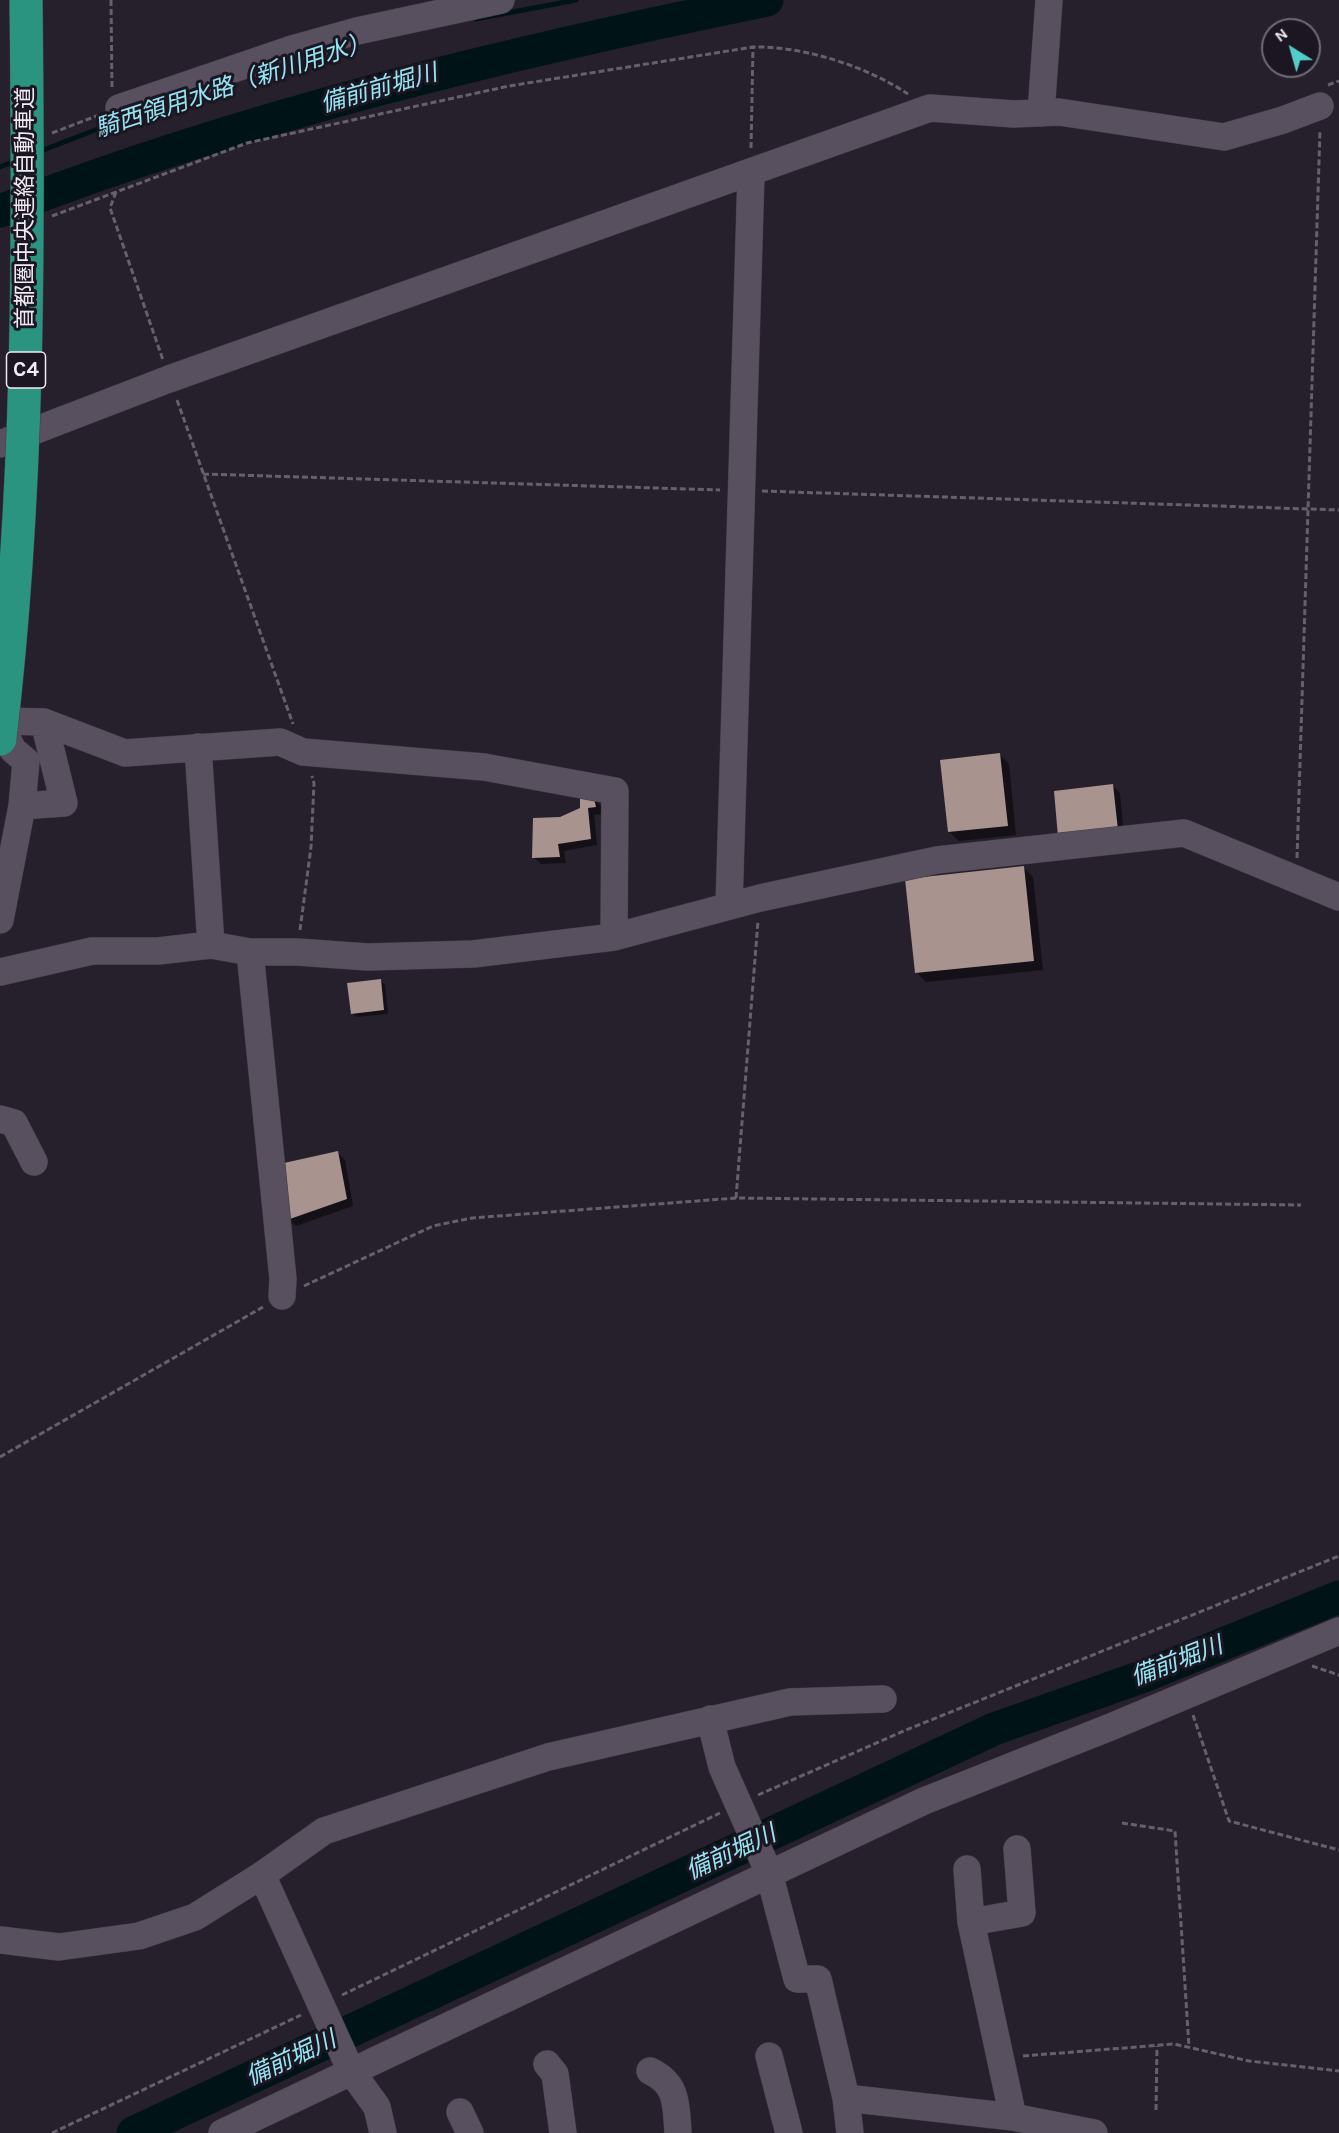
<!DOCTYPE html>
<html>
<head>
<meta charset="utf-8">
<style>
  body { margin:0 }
  #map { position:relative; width:1339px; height:2133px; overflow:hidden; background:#261f2c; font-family:Karla,sans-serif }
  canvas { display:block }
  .north { position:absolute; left:1261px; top:18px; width:60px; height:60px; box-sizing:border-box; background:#1c1622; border:2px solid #706b76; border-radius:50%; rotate:323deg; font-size:16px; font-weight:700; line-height:24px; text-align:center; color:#efebf4 }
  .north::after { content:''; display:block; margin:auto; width:21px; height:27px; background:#53cdca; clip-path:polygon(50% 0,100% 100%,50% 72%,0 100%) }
</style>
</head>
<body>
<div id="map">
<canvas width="1339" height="2133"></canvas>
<div class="north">N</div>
</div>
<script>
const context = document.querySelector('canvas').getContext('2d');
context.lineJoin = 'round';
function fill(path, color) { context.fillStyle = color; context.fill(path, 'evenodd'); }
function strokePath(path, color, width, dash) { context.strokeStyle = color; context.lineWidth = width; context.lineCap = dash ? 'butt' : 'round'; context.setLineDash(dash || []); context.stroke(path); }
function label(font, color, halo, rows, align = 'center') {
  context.font = font + ' Karla,"Noto Sans JP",sans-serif'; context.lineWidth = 6; context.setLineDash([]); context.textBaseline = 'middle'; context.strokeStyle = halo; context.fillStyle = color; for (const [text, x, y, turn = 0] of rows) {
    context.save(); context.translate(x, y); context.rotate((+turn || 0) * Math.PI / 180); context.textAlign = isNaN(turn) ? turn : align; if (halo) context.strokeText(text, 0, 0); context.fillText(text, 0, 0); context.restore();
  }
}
fill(new Path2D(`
  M 1000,755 L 1009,764 L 1016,835 L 959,841 L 949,832 Z
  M 1113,786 L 1120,793 L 1124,837 L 1060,836 Z
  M 594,799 L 601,806 L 602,814 L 594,815 L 597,845 L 564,851 L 566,863 L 541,864 L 534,858 L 560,819 L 582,809 Z
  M 1024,868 L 1033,877 L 1043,970 L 926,982 L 917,973 Z
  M 381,981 L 385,985 L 388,1014 L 356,1017 L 352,1013 Z
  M 338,1153 L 345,1160 L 353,1206 L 296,1226 L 289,1220 Z`), '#0007');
strokePath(new Path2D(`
  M 476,19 L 576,0
  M 38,152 L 124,119
  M 0,167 L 15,161`), '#001418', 5);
strokePath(new Path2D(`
  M 0,211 C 248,115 507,53 767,0
  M 133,2133 L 994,1729 L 1144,1676 L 1339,1597`), '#001418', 33);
fill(new Path2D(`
  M 1000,753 L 1008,826 L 948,832 L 940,760 Z
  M 1113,784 L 1118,830 L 1058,837 L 1054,791 Z
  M 594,798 L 596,807 L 588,808 L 591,839 L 558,844 L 560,857 L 532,858 L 533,818 L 560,817 L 580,808 L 580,799 Z
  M 1024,866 L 1034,961 L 915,973 L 905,879 Z
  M 381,979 L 384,1010 L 351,1014 L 347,983 Z
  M 338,1151 L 347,1199 L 287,1220 L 275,1165 Z`), '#a8938e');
const minor = new Path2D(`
  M 119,108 L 292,49 L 357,31 L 501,0
  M 1041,113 L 1049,0
  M 0,444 L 169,379 L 930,108 L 1014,114 L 1059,112 L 1224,137 L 1283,120 L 1320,106
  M 0,721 L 44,722 L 125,753 L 280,742 L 303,752 L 484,767 L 615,791 L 614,937
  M 0,725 L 13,750 L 26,761 L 22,806 L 64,803 L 44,722
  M 198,747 L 211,945
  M 729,906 L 751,174
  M 0,920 L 22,806
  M 250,952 L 283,1279 L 282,1296
  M 0,972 L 92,951 L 158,951 L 211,945 L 250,952 L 297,952 L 368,957 L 473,954 L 614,937 L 760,898 L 937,860 L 1184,833 L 1339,897
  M 0,1119 L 14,1123 L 34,1162
  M 710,1719 L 722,1767 L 769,1873 L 797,1979 L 818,1979 L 846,2098 L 850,2133
  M 967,1869 L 971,1922 L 1013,2117
  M 262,1875 L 324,1831 L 548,1757 L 790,1702 L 883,1699
  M 971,1922 L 1022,1913 L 1017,1849
  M 0,1940 L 59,1947 L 139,1936 L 195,1917 L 262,1875 L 351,2071 L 377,2107 L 383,2133
  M 769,2056 L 789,2133
  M 547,2064 L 555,2074 L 563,2133
  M 650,2071 C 678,2084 676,2105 678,2133
  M 846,2098 L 1013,2117 L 1094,2133
  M 460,2112 L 470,2133
  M 222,2133 L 924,1801 L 1113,1726 L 1339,1631`);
strokePath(minor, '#403b45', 28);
strokePath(new Path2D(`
  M 111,0 L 112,88
  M 1328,85 L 1339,81
  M 52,133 L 99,115
  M 751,148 L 753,47
  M 116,192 L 110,208 L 163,360
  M 52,216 L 247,143 L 509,86 L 753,47 C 803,46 866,66 908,94
  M 177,400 L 293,724
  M 203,474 L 720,490
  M 762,491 L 1339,510
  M 1297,858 L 1320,130
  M 300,930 L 311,847 L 314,783 L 312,776
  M 736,1198 L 758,921
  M 304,1286 L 433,1226 L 472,1218 L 736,1198 L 1301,1205
  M 0,1457 L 263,1307
  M 1312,1666 L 1339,1675
  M 1193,1715 L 1229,1821 L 1339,1850
  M 758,1795 L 906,1730 L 1339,1556
  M 1122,1823 L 1175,1831 L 1189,2047
  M 342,1995 L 720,1813
  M 1023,2056 L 1174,2044 L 1249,2061 L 1339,2071
  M 1156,2110 L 1157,2046
  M 52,2133 L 301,2015`), '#66606c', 3, [6, 3]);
strokePath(minor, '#58505f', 27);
const highwayBridge = new Path2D(`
  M 0,739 C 29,494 29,247 26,0`);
strokePath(highwayBridge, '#403b45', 34, []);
strokePath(highwayBridge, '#2b9480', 33);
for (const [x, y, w] of [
  [26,370,39]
]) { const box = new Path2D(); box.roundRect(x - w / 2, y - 18, w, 36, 4.5); context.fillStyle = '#1c1622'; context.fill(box); strokePath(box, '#efebf4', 1.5); }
label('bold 21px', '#efebf4', null, [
  ["C4",26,370]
]);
label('22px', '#efebf4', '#1c1622', [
  ["首都圏中央連絡自動車道",26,208,-90]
]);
label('italic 24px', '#95e6f4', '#1c1622', [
  ["騎西領用水路（新川用水）",233,86,-18],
  ["備前前堀川",379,89,-16],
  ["備前堀川",1177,1662,-21],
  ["備前堀川",731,1853,-25],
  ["備前堀川",291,2059,-25]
]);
</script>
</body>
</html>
